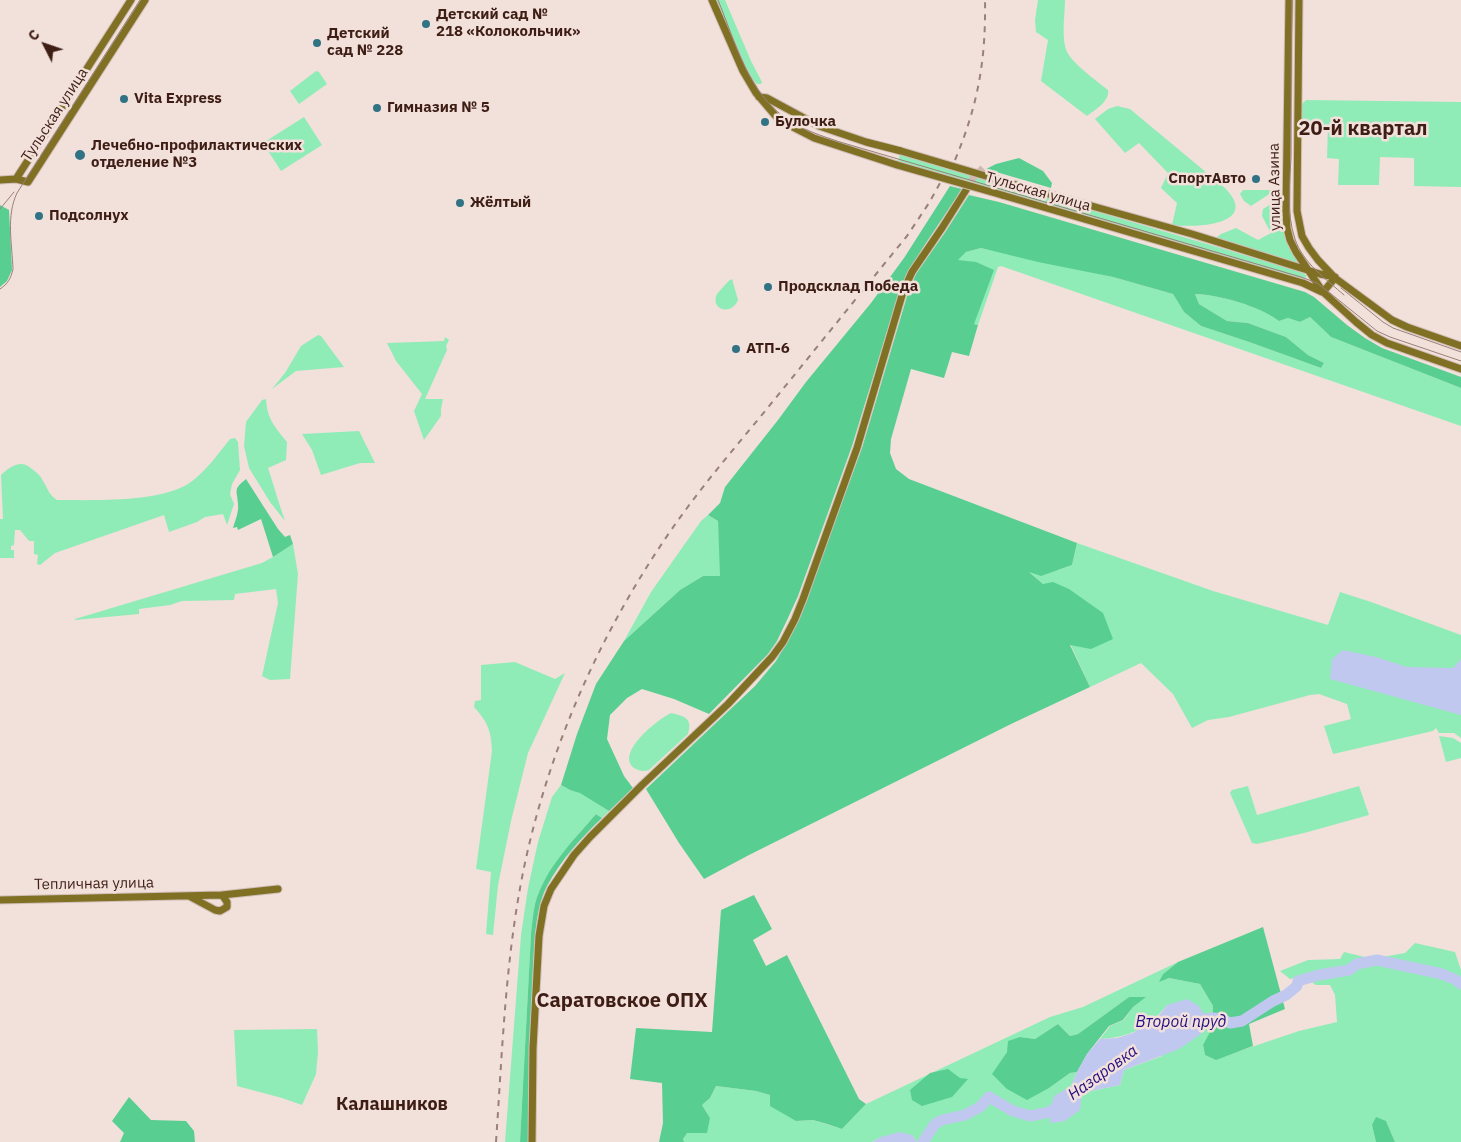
<!DOCTYPE html>
<html>
<head>
<meta charset="utf-8">
<style>
  body { margin:0 }
  #map { position:relative; width:1461px; height:1142px; overflow:hidden; background:#f2e0db; font-family:"IBM Plex Sans",sans-serif }
  canvas { display:block }
  .north { position:absolute; left:20px; top:20px; width:50px; height:50px; -webkit-text-stroke:4px #f2e0db; paint-order:stroke; rotate:311deg; font-size:14px; font-weight:700; line-height:20px; text-align:center; color:#3e1e14 }
  .north::after { content:''; display:block; margin:auto; width:18px; height:22px; background:#3e1e14; clip-path:polygon(50% 0,100% 100%,50% 72%,0 100%) }
</style>
</head>
<body>
<div id="map">
<canvas width="1461" height="1142"></canvas>
<div class="north">С</div>
</div>
<script>
const context = document.querySelector('canvas').getContext('2d');
context.lineJoin = 'round';
function fill(path, color) { context.fillStyle = color; context.fill(path, 'evenodd'); }
function strokePath(path, color, width, dash) { context.strokeStyle = color; context.lineWidth = width; context.lineCap = dash ? 'butt' : 'round'; context.setLineDash(dash || []); context.stroke(path); }
function label(font, color, halo, rows, align = 'center') {
  context.font = font + ' "IBM Plex Sans",sans-serif'; context.lineWidth = 5; context.setLineDash([]); context.textBaseline = 'middle'; context.strokeStyle = halo; context.fillStyle = color; for (const [text, x, y, turn = 0] of rows) {
    context.save(); context.translate(x, y); context.rotate((+turn || 0) * Math.PI / 180); context.textAlign = isNaN(turn) ? turn : align; if (halo) context.strokeText(text, 0, 0); context.fillText(text, 0, 0); context.restore();
  }
}
fill(new Path2D(`
  M 715,0 L 725,0 L 751,61 L 762,82 L 761,84 L 757,84 L 745,71 Z
  M 1038,0 L 1065,0 C 1065,14 1061,38 1067,52 C 1073,64 1097,81 1108,90 C 1110,101 1095,110 1087,116 L 1041,81 L 1048,40 L 1036,32 L 1035,20 Z
  M 316,71 L 319,72 L 327,84 L 299,104 L 290,91 Z
  M 1306,100 L 1461,102 L 1461,187 L 1414,186 L 1414,158 L 1380,157 L 1379,185 L 1338,185 L 1339,159 L 1327,158 L 1328,126 L 1302,126 L 1302,104 Z
  M 1117,106 L 1130,109 L 1225,188 C 1261,225 1196,228 1172,225 L 1177,203 L 1161,188 L 1168,173 L 1139,143 L 1125,153 L 1095,119 L 1108,109 Z
  M 304,117 L 322,145 L 281,171 L 263,143 Z
  M 900,154 L 1299,271 L 1306,275 L 1306,277 L 1304,279 L 1298,278 L 898,162 Z
  M 1243,190 L 1271,190 L 1274,191 L 1251,206 L 1244,201 L 1240,194 Z
  M 1278,200 L 1282,200 C 1283,222 1285,243 1299,261 L 1298,264 L 1218,240 L 1217,237 L 1221,234 L 1236,228 L 1258,240 L 1271,233 L 1262,216 L 1263,209 Z
  M 981,248 L 1113,277 L 1173,294 L 1184,312 L 1201,326 L 1252,343 L 1321,368 L 1324,363 L 1308,355 L 1286,337 L 1248,323 L 1227,321 L 1199,304 L 1195,294 C 1220,295 1259,306 1279,321 L 1288,318 L 1300,322 L 1310,317 L 1331,337 L 1461,388 L 1461,426 L 1001,266 L 998,267 L 978,325 L 974,324 L 957,260 L 966,252 Z
  M 732,279 L 738,300 C 732,315 712,311 716,296 C 717,293 721,290 723,287 C 727,283 728,281 732,279 Z
  M 318,335 L 321,336 L 344,367 L 296,371 L 272,389 L 285,373 L 301,346 Z
  M 445,337 L 449,340 L 446,346 L 447,350 L 425,399 L 443,399 L 441,409 L 441,416 L 424,440 L 414,411 L 422,394 L 396,361 L 387,343 L 444,341 Z
  M 266,399 C 267,419 275,427 287,442 L 286,460 L 268,468 C 274,486 279,504 285,521 L 270,502 L 249,468 L 244,446 L 246,422 L 262,400 Z
  M 359,431 L 375,463 L 360,463 L 321,475 L 312,450 L 302,434 Z
  M 235,438 L 238,442 L 240,470 L 232,484 L 230,494 L 234,504 L 227,525 L 223,514 L 205,517 L 197,522 L 169,532 L 164,515 L 55,553 L 40,565 L 37,564 L 38,555 L 34,554 L 34,541 L 29,541 L 20,530 L 15,530 L 14,545 L 11,546 L 11,550 L 14,550 L 14,558 L 0,558 L 0,519 L 3,519 L 1,475 C 11,466 21,459 32,469 C 37,473 41,476 43,481 C 49,490 48,494 57,500 C 94,500 161,503 191,482 C 207,470 218,454 230,439 Z
  M 708,515 L 718,521 L 721,576 L 703,576 L 680,590 L 624,641 L 651,592 L 701,521 Z
  M 1077,543 L 1213,591 L 1328,625 L 1340,592 L 1371,602 L 1461,635 L 1461,738 L 1454,733 L 1439,733 L 1436,728 L 1433,731 L 1333,754 L 1324,726 L 1351,719 L 1347,704 L 1319,694 L 1310,695 L 1229,717 L 1208,720 L 1192,728 L 1173,694 L 1141,663 L 1090,687 L 1043,584 L 1027,570 L 1058,570 L 1072,565 Z
  M 293,544 L 298,574 L 290,679 L 270,680 L 262,676 L 278,603 L 276,589 L 235,594 L 234,600 L 182,601 L 170,605 L 139,609 L 139,614 L 75,620 L 75,619 L 262,563 L 273,557 Z
  M 515,662 L 555,679 L 565,673 L 528,753 L 511,821 L 498,885 L 493,935 L 486,934 L 491,872 L 476,869 L 492,751 C 491,731 488,722 474,707 L 475,701 L 481,700 L 481,665 Z
  M 671,713 C 684,716 693,718 688,734 L 649,770 C 644,772 639,771 634,768 C 615,753 658,719 671,713 Z
  M 1439,736 L 1453,738 L 1461,743 L 1461,758 L 1446,762 Z
  M 561,785 L 570,790 L 580,792 L 609,811 L 602,818 L 596,814 C 573,841 545,869 535,904 C 533,914 532,924 531,934 L 520,1142 L 505,1142 L 521,935 L 528,888 L 538,842 L 552,797 Z
  M 1248,786 L 1257,815 L 1359,786 L 1369,815 L 1304,833 L 1257,844 L 1252,843 L 1230,793 L 1232,790 Z
  M 1415,943 L 1455,952 L 1461,970 L 1461,1142 L 1395,1142 L 1386,1121 L 1372,1125 L 1376,1142 L 917,1142 L 912,1135 L 881,1137 L 872,1142 L 684,1142 L 683,1139 L 686,1133 L 710,1118 L 702,1105 L 710,1098 L 716,1086 L 756,1091 L 770,1095 L 796,1121 L 813,1120 L 842,1129 L 866,1104 L 1050,1017 L 1083,1007 L 1178,962 L 1163,974 L 1160,981 L 1169,978 L 1200,984 L 1213,1006 L 1212,1028 L 1203,1046 L 1205,1055 L 1216,1059 L 1299,1031 L 1337,1022 L 1335,995 L 1330,985 L 1316,985 L 1302,976 L 1290,979 L 1280,971 L 1308,960 L 1340,959 L 1344,952 L 1369,958 L 1388,956 L 1405,953 ZM 1129,997 L 1145,997 L 1133,1007 L 1124,1020 L 1110,1026 L 1100,1039 C 1130,1037 1148,1029 1167,1005 L 1162,1056 L 1124,1070 L 1120,1085 L 1082,1093 L 1065,1121 L 1050,1122 L 1071,1086 L 1077,1072 L 1070,1073 L 1049,1088 L 993,1074 L 1007,1052 L 1020,1037 L 1035,1039 L 1058,1024 L 1070,1036 L 1078,1034 Z
  M 317,1029 L 318,1052 L 316,1074 L 302,1105 L 282,1098 L 237,1086 L 234,1030 Z`), '#8fecb7');
fill(new Path2D(`
  M 1019,158 L 1043,171 L 1052,183 L 1051,188 L 986,169 L 996,164 Z
  M 950,186 L 962,189 L 922,249 L 900,289 L 852,446 L 798,596 L 788,618 L 777,641 L 768,654 L 709,714 L 674,699 L 642,689 L 627,698 L 610,715 L 607,739 L 624,776 L 633,788 L 609,811 L 580,793 L 570,790 L 561,785 L 577,734 L 596,684 L 624,641 L 680,590 L 703,576 L 720,576 L 718,521 L 708,515 L 720,503 L 725,487 L 778,420 L 806,382 L 871,303 L 904,258 Z
  M 969,195 L 999,202 L 1305,292 L 1314,297 L 1347,325 L 1365,338 L 1382,348 L 1461,377 L 1461,388 L 1331,337 L 1310,317 L 1300,322 L 1288,318 L 1279,321 C 1259,306 1220,295 1195,294 L 1199,304 L 1227,321 L 1248,323 L 1286,337 L 1308,355 L 1324,363 L 1321,368 L 1252,343 L 1201,326 L 1184,312 L 1173,294 L 1113,277 L 1038,262 L 981,248 L 966,252 L 958,260 L 976,262 L 994,270 L 974,324 L 978,325 L 969,356 L 952,352 L 944,378 L 911,369 L 891,439 L 890,453 L 896,469 L 909,479 L 1077,543 L 1072,565 L 1041,576 L 1029,572 L 1043,584 L 1053,582 L 1069,589 L 1103,613 L 1113,639 L 1091,649 L 1070,645 L 1090,687 L 1011,724 L 749,855 L 704,879 L 679,843 L 646,789 L 755,686 L 776,661 L 786,644 L 807,600 L 822,556 L 862,448 L 908,293 L 916,274 L 946,231 Z
  M 0,205 L 9,210 L 12,270 L 7,281 L 0,287 Z
  M 246,479 L 278,529 L 285,537 L 290,535 L 293,544 L 273,557 L 261,519 L 238,530 L 237,527 L 233,528 C 235,521 239,512 238,504 C 237,488 233,490 246,479 Z
  M 596,814 L 602,818 C 581,838 561,860 547,886 C 535,909 535,942 533,968 C 530,1026 531,1084 528,1142 L 520,1142 L 531,934 C 532,924 533,913 535,904 C 545,868 573,841 596,814 Z
  M 754,895 L 772,929 L 753,940 L 766,966 L 787,955 L 859,1099 L 866,1104 L 842,1129 L 827,1124 L 813,1120 L 796,1121 L 770,1106 L 770,1095 L 756,1091 L 716,1086 L 710,1098 L 702,1105 L 710,1118 L 707,1133 L 687,1133 L 683,1139 L 684,1142 L 659,1142 L 663,1123 L 662,1083 L 630,1079 L 636,1028 L 712,1032 L 721,910 Z
  M 1263,927 L 1285,1009 L 1249,1024 L 1253,1046 L 1216,1060 L 1205,1055 L 1203,1045 L 1212,1028 L 1213,1006 L 1200,984 L 1169,978 L 1159,982 L 1163,974 L 1178,962 Z
  M 1129,997 L 1146,997 L 1133,1007 L 1123,1020 L 1109,1026 L 1087,1054 L 1077,1072 L 1070,1073 L 1049,1088 L 1027,1100 L 1007,1089 L 992,1074 L 1007,1052 L 1008,1041 L 1020,1037 L 1035,1039 L 1058,1024 L 1070,1036 L 1078,1034 Z
  M 948,1069 L 960,1078 L 968,1079 L 952,1097 L 922,1106 L 912,1100 L 910,1090 L 930,1073 Z
  M 129,1097 L 151,1120 L 186,1121 L 194,1131 L 195,1142 L 120,1142 L 124,1133 L 112,1121 Z
  M 1376,1117 L 1386,1121 L 1395,1142 L 1376,1142 L 1372,1125 Z`), '#58cf91');
fill(new Path2D(`
  M 1343,650 L 1376,657 L 1407,667 L 1453,668 L 1461,659 L 1461,715 L 1330,679 L 1332,659 Z
  M 1187,999 L 1199,1006 L 1206,1018 L 1201,1034 L 1179,1049 L 1124,1070 L 1120,1085 L 1082,1093 L 1080,1110 L 1065,1121 L 1050,1123 L 1050,1112 L 1054,1096 L 1071,1086 L 1077,1072 L 1087,1054 L 1100,1039 L 1117,1038 L 1133,1033 L 1157,1018 L 1167,1005 Z
  M 899,1132 L 912,1135 L 917,1142 L 872,1142 L 881,1137 Z`), '#c1c8f0');
strokePath(new Path2D(`
  M 1192,1022 C 1207,1018 1216,1015 1230,1023 L 1242,1021 L 1273,1001 L 1286,995 L 1297,986 L 1298,981 L 1319,975 L 1349,970 L 1357,964 L 1377,960 L 1442,974 L 1456,980 L 1461,984
  M 923,1142 L 935,1124 L 942,1120 L 965,1115 L 980,1107 L 989,1097 L 1013,1111 L 1030,1116 L 1050,1112 L 1060,1103`), '#c1c8f0', 11);
strokePath(new Path2D(`
  M 966,190 L 973,178 L 983,168`), '#ceb9b3', 7, [7, 3.5]);
const secondary = new Path2D(`
  M 712,0 L 743,71 L 756,93 L 779,120 L 814,138 L 897,165
  M 1289,0 L 1286,211 L 1287,228 L 1290,240 L 1296,252 L 1323,292 L 1356,322 L 1372,335 L 1387,343 L 1461,369
  M 1299,0 L 1297,211 L 1302,236 L 1309,248 L 1318,260 L 1335,278 L 1392,320 L 1407,327 L 1461,346
  M 759,97 L 767,98 L 819,126 L 866,142 L 901,151
  M 16,179 L 131,0
  M 0,180 L 16,179 L 28,182 L 145,0
  M 1006,182 L 1192,234 L 1320,274 L 1335,277
  M 1002,195 L 1303,283 L 1322,292
  M 1323,292 L 1335,278
  M 222,895 L 278,889
  M 0,900 L 222,895 L 227,902 L 227,907 L 220,911 L 215,910 L 189,896
  M 532,1142 L 533,1048 L 539,936 L 544,906 L 551,889 L 574,855 L 590,837 L 642,785 L 728,704 L 772,657 L 783,642 L 795,619 L 803,599 L 857,448 L 903,292 L 912,272 L 942,228 L 966,190`);
strokePath(secondary, '#d2bdb7', 9);
strokePath(secondary, '#7f7024', 7);
strokePath(new Path2D(`
  M 718,0 C 735,41 748,93 787,119 C 803,130 822,136 840,142 L 1301,277 L 1317,283 L 1325,289 L 1377,331 L 1390,337 L 1461,361
  M 1292,0 C 1291,52 1291,104 1291,156 C 1290,182 1286,213 1295,239 C 1303,263 1326,279 1344,295
  M 0,209 L 14,192
  M 1341,288 L 1383,322 L 1393,328 L 1461,352
  M 0,289 C 8,284 11,278 13,269 C 12,244 6,216 17,193 L 140,0`), '#998179', 1);
strokePath(new Path2D(`
  M 955,160 C 978,105 986,60 985,0
  M 496,1142 C 503,1041 506,939 530,841 C 556,734 602,633 663,542 C 693,497 727,457 761,416 C 810,356 858,296 907,236 L 929,203 L 940,183`), '#998179', 2, [6, 6]);
const secondaryBridge = new Path2D(`
  M 901,151 L 1006,182
  M 897,165 L 1002,195`);
strokePath(secondaryBridge, '#d2bdb7', 9, []);
strokePath(secondaryBridge, '#7f7024', 7);
for (const [x, y, r, color] of [
  [426,24,5,"#317385"],
  [317,43,5,"#317385"],
  [124,99,5,"#317385"],
  [377,108,5,"#317385"],
  [765,122,5,"#317385"],
  [80,155,6,"#317385"],
  [1256,179,5,"#317385"],
  [460,203,5,"#317385"],
  [39,216,5,"#317385"],
  [768,287,5,"#317385"],
  [736,349,5,"#317385"]
]) { const dot = new Path2D(); dot.arc(x, y, r, 0, 2 * Math.PI); context.fillStyle = color; context.fill(dot); strokePath(dot, '#f2e0db', 2); }
label('bold 15px', '#3e1e14', '#f2e0db', [
  ["Детский сад №",436,15],
  ["218 «Колокольчик»",436,32],
  ["Детский",327,34],
  ["сад № 228",327,51],
  ["Vita Express",134,99],
  ["Гимназия № 5",387,108],
  ["Булочка",775,122],
  ["Лечебно-профилактических",91,146],
  ["отделение №3",91,163],
  ["СпортАвто",1246,179,"right"],
  ["Жёлтый",470,203],
  ["Подсолнух",49,216],
  ["Продсклад Победа",778,287],
  ["АТП-6",746,349]
], 'left');
label('15px', '#3e1e14', '#f2e0db', [
  ["Тульская улица",55,115,-57],
  ["улица Азина",1275,187,-91],
  ["Тульская улица",1038,192,16],
  ["Тепличная улица",94,884,-1]
]);
label('italic 16px', '#240e81', '#f2e0db', [
  ["Второй пруд",1181,1022],
  ["Назаровка",1103,1073,-36]
]);
label('bold 18px', '#3e1e14', '#f2e0db', [
  ["Калашников",392,1105]
]);
label('bold 20px', '#3e1e14', '#f2e0db', [
  ["20-й квартал",1363,129],
  ["Саратовское ОПХ",622,1001]
]);
</script>
</body>
</html>
